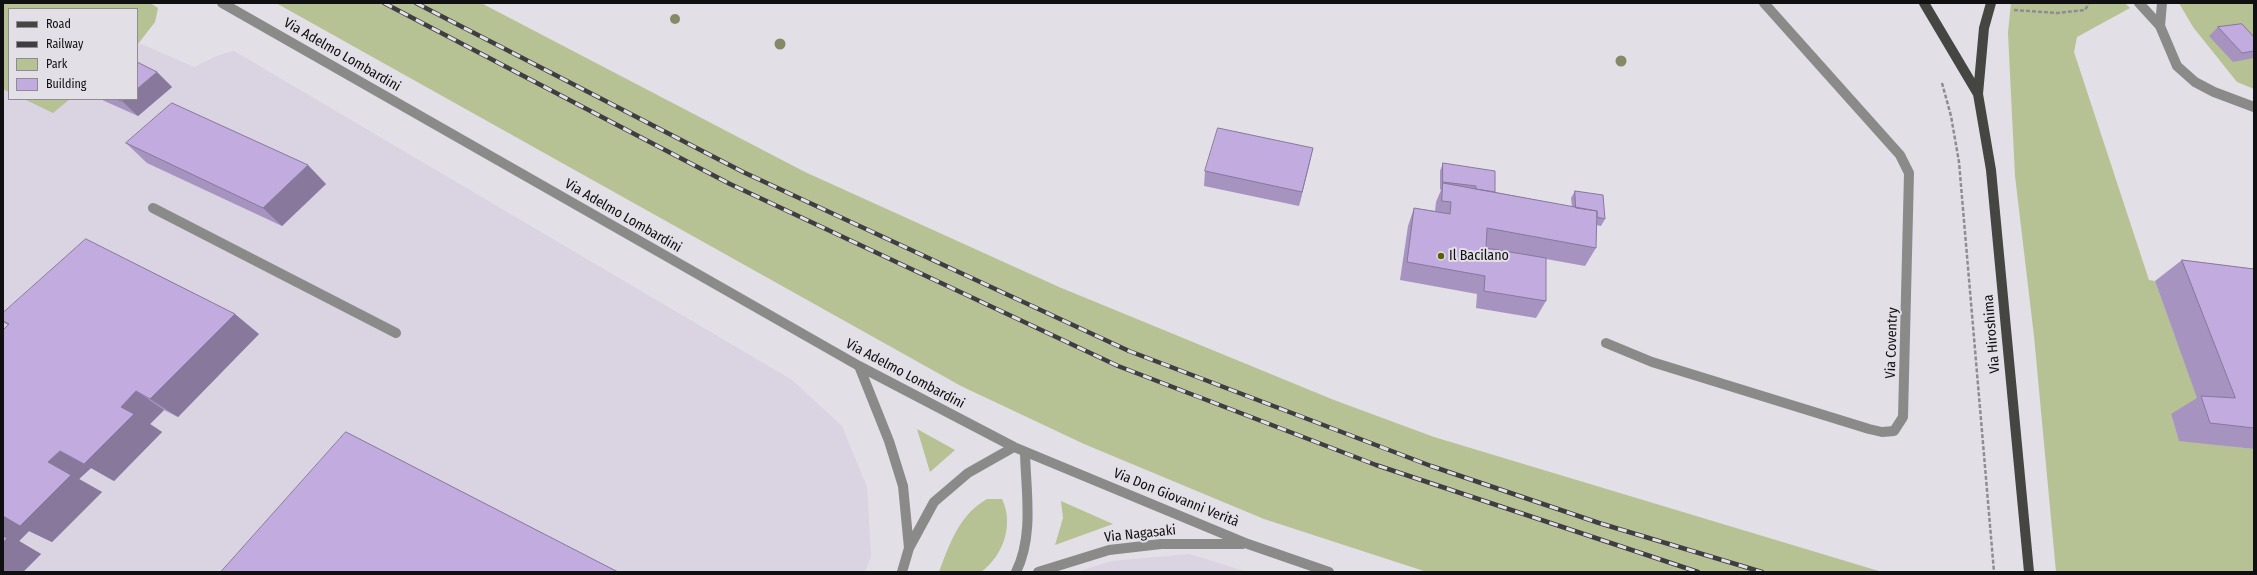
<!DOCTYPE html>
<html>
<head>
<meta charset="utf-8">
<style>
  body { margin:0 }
  #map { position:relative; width:2257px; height:575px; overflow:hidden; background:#e2dfe7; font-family:"Fira Sans Condensed",sans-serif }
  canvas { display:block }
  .frame { position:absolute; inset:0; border:4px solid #100f11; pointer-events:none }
  .legend { position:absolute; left:8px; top:8px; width:130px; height:92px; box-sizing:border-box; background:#e2dfe7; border:1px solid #8e8c91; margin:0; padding:5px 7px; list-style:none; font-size:12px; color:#100f11 }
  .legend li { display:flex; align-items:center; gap:8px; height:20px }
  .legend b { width:20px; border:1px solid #8e8c91 }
</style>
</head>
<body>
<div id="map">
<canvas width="2257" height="575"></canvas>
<div class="frame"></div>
<ul class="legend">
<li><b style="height:5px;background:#454641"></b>Road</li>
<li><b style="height:5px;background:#3f3d41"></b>Railway</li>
<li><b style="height:11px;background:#b6c194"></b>Park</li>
<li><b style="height:11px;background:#c1abdf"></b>Building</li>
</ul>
</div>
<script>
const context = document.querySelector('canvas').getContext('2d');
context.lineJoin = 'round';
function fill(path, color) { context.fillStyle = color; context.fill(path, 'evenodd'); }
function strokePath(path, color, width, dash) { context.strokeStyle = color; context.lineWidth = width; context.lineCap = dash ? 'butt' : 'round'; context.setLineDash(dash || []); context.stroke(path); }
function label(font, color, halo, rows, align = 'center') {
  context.font = font + ' "Fira Sans Condensed",sans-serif'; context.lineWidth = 4; context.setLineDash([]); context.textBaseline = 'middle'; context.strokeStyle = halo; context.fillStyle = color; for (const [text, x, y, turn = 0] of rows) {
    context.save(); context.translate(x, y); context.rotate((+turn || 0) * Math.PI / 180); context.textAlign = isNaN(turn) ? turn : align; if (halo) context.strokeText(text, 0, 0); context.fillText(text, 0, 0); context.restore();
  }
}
fill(new Path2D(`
  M 3,3 L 150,3 L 158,8 L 155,22 L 139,43 L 194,67 L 219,55 L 234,51 L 792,380 L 842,426 L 867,487 L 871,556 L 865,572 L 3,572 ZM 9,9 L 137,9 L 137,99 L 9,99 Z
  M 1190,554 L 1247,572 L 1077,572 L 1112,561 Z`), '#d9d3e2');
fill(new Path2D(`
  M 3,3 L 150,3 L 158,8 L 155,22 L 137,45 L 137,9 L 9,9 L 9,92 L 3,89 Z
  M 276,3 L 481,3 L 805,172 L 1059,287 L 1334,400 L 1434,437 L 1882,572 L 1427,572 L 1264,519 L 1084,444 L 961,386 Z
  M 2011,3 L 2125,3 L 2130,8 L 2077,37 L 2074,52 L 2149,280 L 2155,281 L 2204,416 L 2171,414 L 2179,440 L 2254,449 L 2254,572 L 2056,572 L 2034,336 L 2015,176 L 2008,33 Z
  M 2179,3 L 2254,3 L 2254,89 L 2237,82 L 2193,27 Z
  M 24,99 L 70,99 L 53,113 Z
  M 917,429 L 955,450 L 930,472 Z
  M 987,499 L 1002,499 C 1014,524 1004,555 981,572 L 939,572 C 950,543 959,515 987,499 Z
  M 1061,501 L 1113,524 L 1055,545 L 1063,518 Z`), '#b6c194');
strokePath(new Path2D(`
  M 2014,10 L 2057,13 L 2085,10 L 2089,3
  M 1942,83 L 1951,116 L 1959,162 L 1994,572`), '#8f8c92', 2.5, [4, 2]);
strokePath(new Path2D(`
  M 2139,3 L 2160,26
  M 2162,3 L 2160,26 L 2177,66 L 2195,82 L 2214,92 L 2254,107
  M 153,208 L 396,333`), '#8a8b88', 10);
strokePath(new Path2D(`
  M 222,3 L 859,366 L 1014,447 L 1248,544 L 1329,572
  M 1606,343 L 1652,362 L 1869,429 L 1882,432 L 1894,431 L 1903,417 L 1909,173 L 1900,155 L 1764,3
  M 859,366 L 889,441 L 903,486 L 909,548
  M 902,572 L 909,548 L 934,502 L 968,473 L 1014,447
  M 1016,572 C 1034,536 1026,492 1025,453
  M 1038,572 L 1109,550 L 1161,544 L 1243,544`), '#8a8b88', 10);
strokePath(new Path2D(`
  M 1924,3 L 1978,94
  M 1991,3 L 1984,28 L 1978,94 L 1991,170 L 2029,572`), '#454641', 10);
const rail = new Path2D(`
  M 384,3 L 730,184 L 1118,366 L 1376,465 L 1698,572
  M 416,3 L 743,172 L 1129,351 L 1431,466 L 1599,523 L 1762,572`);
strokePath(rail, '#3f3d41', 4.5);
strokePath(rail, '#e2dfe7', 3, [9]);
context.fillStyle = '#858968';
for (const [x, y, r] of [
  [675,19,5],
  [780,44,5.5],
  [1621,61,5.5]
]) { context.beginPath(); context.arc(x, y, r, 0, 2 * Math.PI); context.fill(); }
fill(new Path2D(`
  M 2218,27 L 2254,37 L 2254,58 L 2233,62 L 2209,36 Z
  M 157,72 L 172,87 L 138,116 L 100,99 L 137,99 Z
  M 126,143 L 326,184 L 282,226 L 147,163 Z
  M 1313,148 L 1299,206 L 1204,186 L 1205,171 Z
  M 1443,163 L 1495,192 L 1572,207 L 1571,198 L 1575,191 L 1605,219 L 1601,226 L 1596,225 L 1596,248 L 1585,266 L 1546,259 L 1546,301 L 1536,318 L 1476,308 L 1477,294 L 1400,280 L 1408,226 L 1414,208 L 1435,211 L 1436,202 L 1441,190 L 1440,189 L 1440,171 Z
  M 2182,260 L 2254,269 L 2254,449 L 2179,441 L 2171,414 L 2197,398 L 2155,281 Z
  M 3,313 L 259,334 L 178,417 L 164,410 L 150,424 L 162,432 L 114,481 L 91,468 L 79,479 L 102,492 L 52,542 L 29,531 L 19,541 L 41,554 L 23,572 L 3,572 L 8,325 L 3,322 Z`), '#a693c0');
fill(new Path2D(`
  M 157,72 L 172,87 L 138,116 L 122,101 L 125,99 L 137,99 L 137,89 Z
  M 1313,148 L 1310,162 L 1299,206 L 1302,192 Z
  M 308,165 L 326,184 L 282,226 L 263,208 Z
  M 235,314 L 259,334 L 178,417 L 150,399 Z
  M 136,391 L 164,410 L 150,424 L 162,432 L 114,481 L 84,464 L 121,407 Z
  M 60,451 L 91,468 L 79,479 L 102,492 L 52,542 L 29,531 L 19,541 L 41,554 L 23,572 L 3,572 L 3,515 L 48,462 Z`), '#87789c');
const building = new Path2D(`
  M 2242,24 L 2254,37 L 2254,51 L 2242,53 L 2218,27 Z
  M 137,62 L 157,72 L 137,89 Z
  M 117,99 L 125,99 L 122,101 Z
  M 172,103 L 308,165 L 263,208 L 126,143 Z
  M 1218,128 L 1313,148 L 1302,192 L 1205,171 Z
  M 1443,163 L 1495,171 L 1495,192 L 1476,189 L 1476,186 L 1443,182 Z
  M 1443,183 L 1597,211 L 1596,248 L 1487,228 L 1486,248 L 1546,258 L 1546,301 L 1484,291 L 1485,276 L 1407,262 L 1414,208 L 1450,214 L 1451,202 L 1442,201 Z
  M 1575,191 L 1603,195 L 1605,219 L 1597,217 L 1597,211 L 1576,208 Z
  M 86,239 L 235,314 L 150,399 L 136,391 L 121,407 L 134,414 L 84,464 L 60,451 L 48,462 L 71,475 L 20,526 L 3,516 L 3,330 L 9,324 L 3,321 L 3,313 Z
  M 2182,260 L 2254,269 L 2254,428 L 2210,423 L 2201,396 L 2235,398 Z
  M 346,432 L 618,572 L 221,572 Z
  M 3,536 L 7,538 L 3,543 Z`);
fill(building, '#c1abdf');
strokePath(building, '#87789c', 1);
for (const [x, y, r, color] of [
  [1441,256,4,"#546306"]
]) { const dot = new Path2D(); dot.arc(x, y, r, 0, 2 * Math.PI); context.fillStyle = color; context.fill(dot); strokePath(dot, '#e2dfe7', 1.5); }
label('14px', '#100f11', '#e2dfe7', [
  ["Via Adelmo Lombardini",342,55,30],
  ["Via Adelmo Lombardini",623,216,30],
  ["Via Hiroshima",1992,334,-95],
  ["Via Coventry",1892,343,-88],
  ["Via Adelmo Lombardini",905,374,28],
  ["Via Don Giovanni Verità",1176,498,22],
  ["Via Nagasaki",1140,534,-6]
]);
label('14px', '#100f11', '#e2dfe7', [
  ["Il Bacilano",1449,256]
], 'left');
</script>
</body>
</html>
